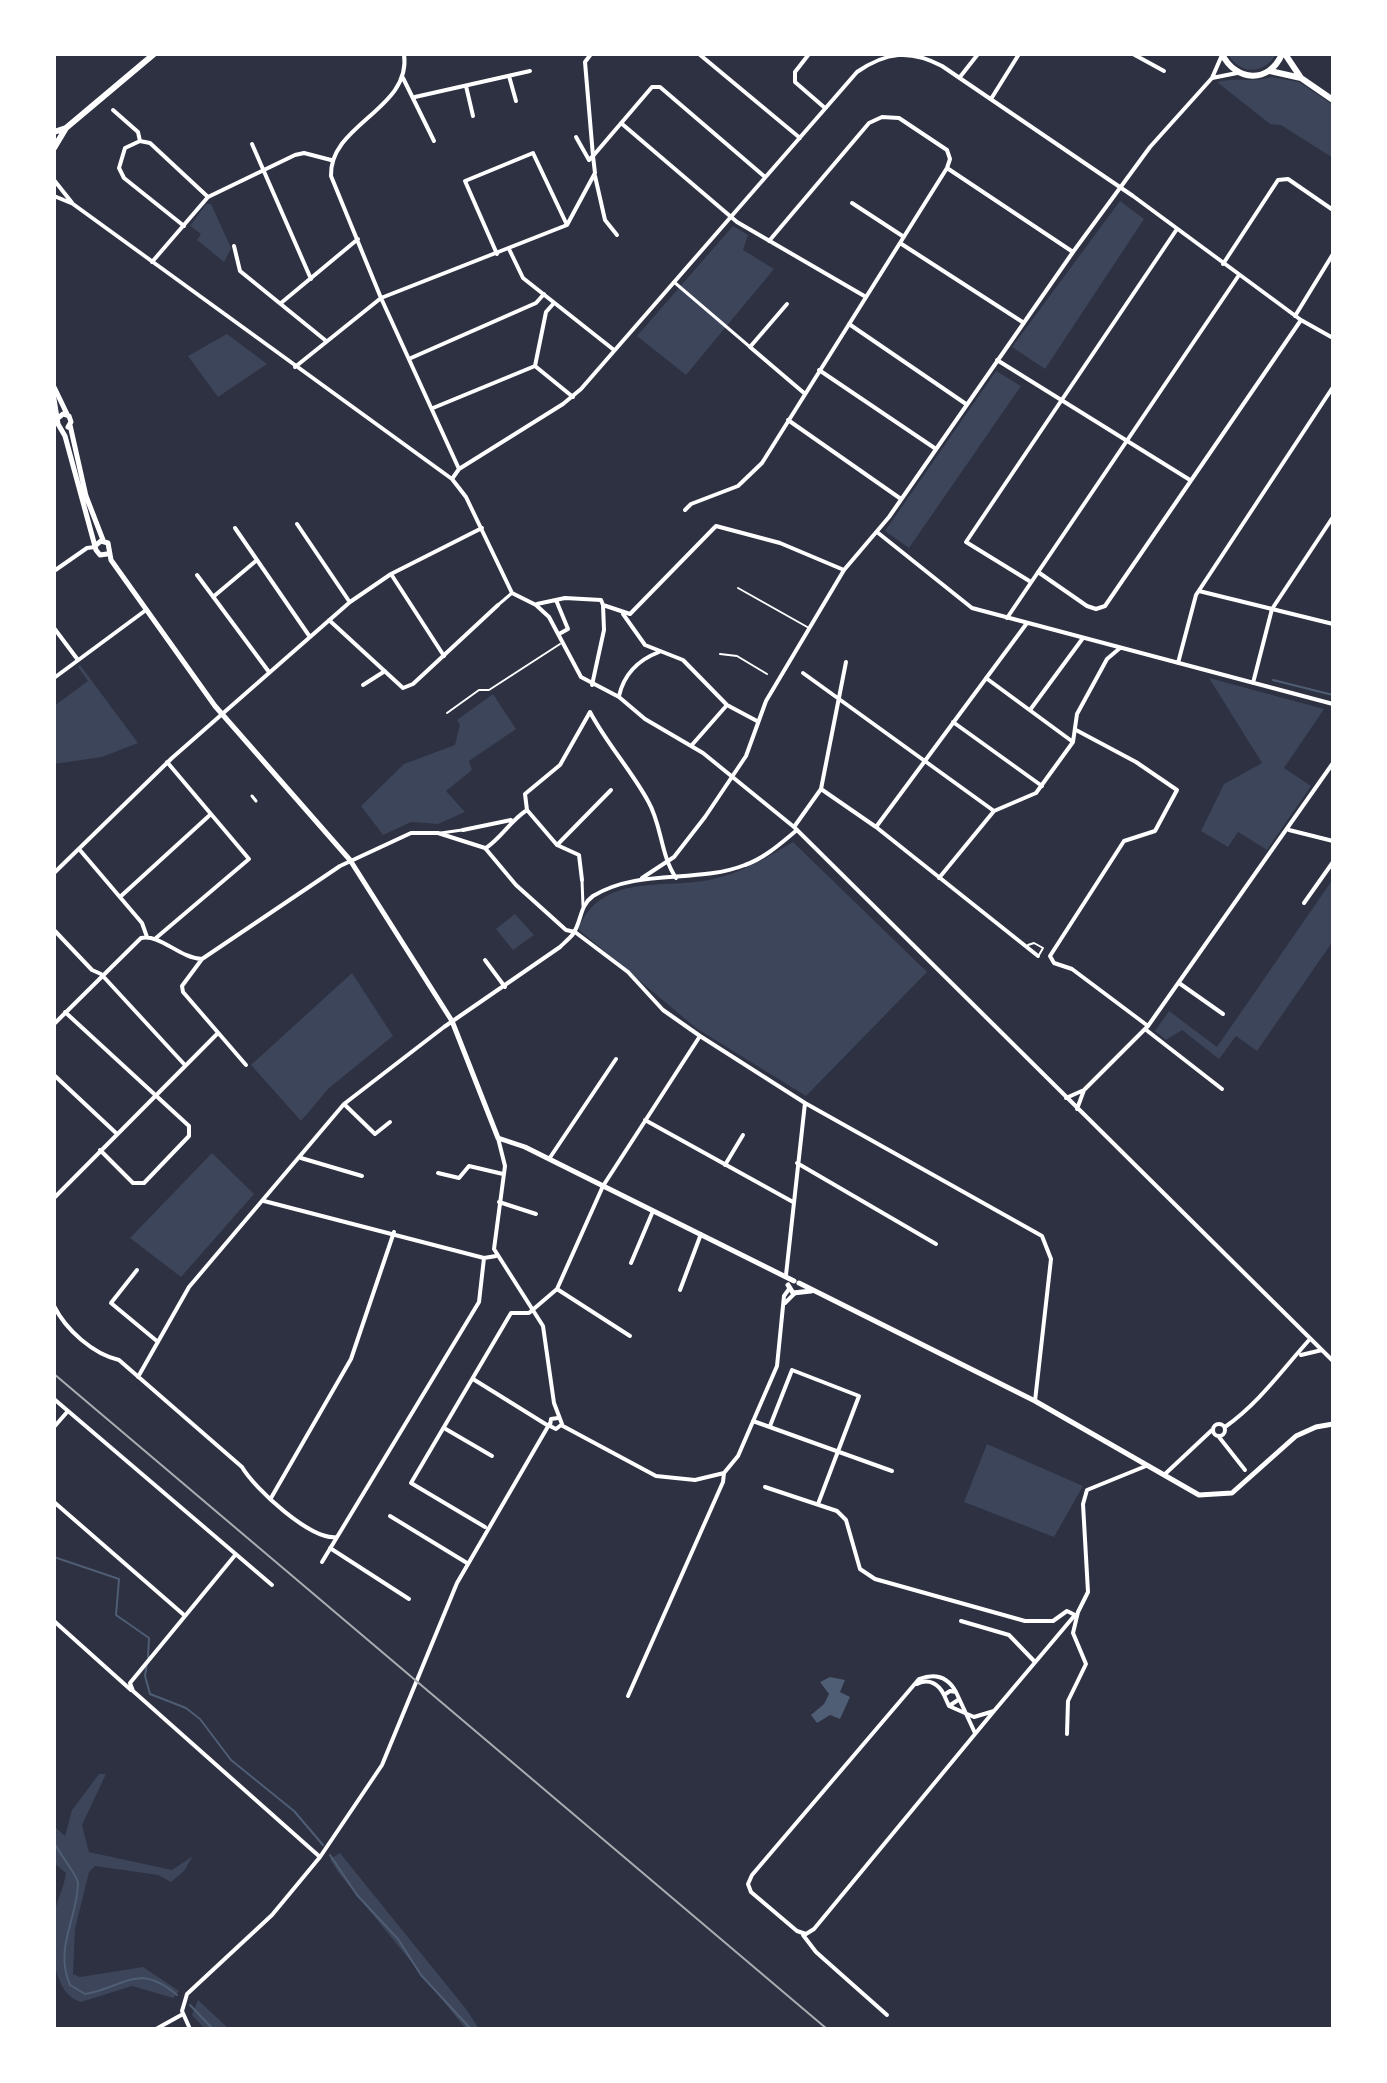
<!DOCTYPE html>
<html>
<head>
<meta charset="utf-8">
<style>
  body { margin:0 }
  #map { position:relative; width:1387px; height:2083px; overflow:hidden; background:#2d3142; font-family:Lora,serif }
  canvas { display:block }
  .frame { position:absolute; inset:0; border:56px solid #fff; pointer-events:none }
</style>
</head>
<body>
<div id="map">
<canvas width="1387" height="2083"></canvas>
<div class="frame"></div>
</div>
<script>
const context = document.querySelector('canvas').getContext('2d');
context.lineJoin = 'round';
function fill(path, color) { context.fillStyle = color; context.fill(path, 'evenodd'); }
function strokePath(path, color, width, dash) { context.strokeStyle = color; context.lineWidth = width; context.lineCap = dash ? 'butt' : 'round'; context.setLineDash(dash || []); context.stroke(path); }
fill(new Path2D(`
  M 1228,54 L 1276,54 C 1264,75 1240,75 1228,54 Z
  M 1271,77 L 1299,82 L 1333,105 L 1333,158 L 1281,125 L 1270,124 L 1217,82 C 1236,77 1252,83 1271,77 Z
  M 1120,201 L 1144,219 L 1045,369 L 1012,347 Z
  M 206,204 L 211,204 L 231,248 L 224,262 L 197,240 L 201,234 L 190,226 Z
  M 733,226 L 748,235 L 743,250 L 774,269 L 686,375 L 637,336 Z
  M 227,334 L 267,364 L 218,397 L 188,356 Z
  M 996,371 L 1021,386 L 909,548 L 885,531 Z
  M 80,665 L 138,743 L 102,757 L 54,764 L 54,706 L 88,681 L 78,667 Z
  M 1209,678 L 1324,709 L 1284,768 L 1311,786 L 1267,850 L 1238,832 L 1228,847 L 1201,831 L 1224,784 L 1262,763 Z
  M 493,694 L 516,729 L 469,761 L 472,770 L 446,791 L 465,812 L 438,824 L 411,822 L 383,835 L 361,806 L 404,764 L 455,745 L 460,725 L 457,720 Z
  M 793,842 L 927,972 L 806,1096 L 696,1028 L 578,929 C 601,875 656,888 703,881 C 736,876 765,859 793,842 Z
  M 1333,879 L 1333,941 L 1257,1051 L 1236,1036 L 1219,1059 L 1182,1030 L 1166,1040 L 1155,1031 L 1169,1011 L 1217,1047 Z
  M 515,914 L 534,935 L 513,950 L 496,929 Z
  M 352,973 L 393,1036 L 329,1088 L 301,1121 L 251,1065 Z
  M 212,1153 L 254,1194 L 181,1277 L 130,1238 Z
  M 987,1444 L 1083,1486 L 1054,1537 L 964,1502 Z
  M 99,1774 L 106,1774 L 82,1825 L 89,1852 L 172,1870 L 193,1856 L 184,1871 L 171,1882 L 158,1875 L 95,1866 L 89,1872 L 75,1929 L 73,1974 L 80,1977 L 143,1967 L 179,1991 L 173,1998 L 132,1986 L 81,2002 C 51,1993 51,1942 54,1916 C 56,1901 64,1888 66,1873 L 54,1863 L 54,1826 L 65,1836 L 72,1810 Z
  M 340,1853 L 466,2009 L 479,2029 L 466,2029 L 338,1872 L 330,1859 Z
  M 198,2000 L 229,2029 L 205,2029 L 192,2015 Z`), '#3c4559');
fill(new Path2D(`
  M 830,1677 L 845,1680 L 840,1692 L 850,1697 L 840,1719 L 830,1715 L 817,1723 L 811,1715 L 824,1704 L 829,1694 L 820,1682 Z`), '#4f5d75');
strokePath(new Path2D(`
  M 1273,680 L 1333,695
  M 54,1557 L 119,1579 L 116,1615 L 149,1638 L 148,1657
  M 147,1663 L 145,1676 L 150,1694 L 186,1708 L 200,1719 L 231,1760 L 294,1811 L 323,1845
  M 54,1842 C 60,1856 76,1872 78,1883 C 77,1921 54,1947 70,1985 L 85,1994 C 124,1988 138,1961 177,1995
  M 330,1855 L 357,1895 L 398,1939 L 421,1975 L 471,2029
  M 190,2005 L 213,2029`), '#4f5d75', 2);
strokePath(new Path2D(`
  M 738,588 L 809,628
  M 720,654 L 737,656 L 767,674
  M 447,713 L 479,690 L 489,690 L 560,644
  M 1028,945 L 1034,943 L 1043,948 L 1039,955`), '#fff', 2);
strokePath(new Path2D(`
  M 674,282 L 750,347
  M 498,605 L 512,593
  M 252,796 L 256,801
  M 441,833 L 462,830
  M 582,880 L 583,906`), '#fff', 3);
strokePath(new Path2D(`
  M 404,54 C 412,109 329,124 331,176 L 381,298 L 459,469
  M 591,54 L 585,62 L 593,156
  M 699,54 L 800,138
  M 809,54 L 795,72 L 795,82 L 825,108
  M 1133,54 L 1164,71
  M 509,76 L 516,101
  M 960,77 L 978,54
  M 403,78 L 434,141
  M 1212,78 L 1237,73
  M 466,86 L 473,116
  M 415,97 L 530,71
  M 991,99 L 1019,54
  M 113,110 L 138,132 L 140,141
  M 621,123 L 737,222 L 866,297
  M 252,144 L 311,279
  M 593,156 L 652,87 L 660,87 L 765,177
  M 947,168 L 1073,252
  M 595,176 L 605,220 L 617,235
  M 54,180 L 73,204 L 452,479 L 466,497 L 512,593 L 536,605 L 549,617 L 581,677 L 619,697 L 645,719 L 703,753 L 794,827 L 1333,1361
  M 54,196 L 71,203
  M 852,203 L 904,237
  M 184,226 L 124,178 L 119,168 L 125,148 L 140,141 L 150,143 L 208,197
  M 900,243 L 1024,323
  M 234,246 L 240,271 L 325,340
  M 509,249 L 523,278 L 614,350
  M 497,254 L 465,181 L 533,153 L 567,225
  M 152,262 L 208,197 L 295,155 L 304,153 L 331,160
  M 1223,264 L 1278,180 L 1288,179 L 1333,210
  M 281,303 L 358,239
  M 787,304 L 750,347 L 804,393
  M 1295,316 L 1333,254
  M 849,324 L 966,404
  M 411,358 L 536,303 L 544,294
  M 997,360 L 1190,480
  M 535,366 L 546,312 L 554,303
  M 535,366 L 573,397
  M 295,367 L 381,298 L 567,225 L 595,173 L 593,156 L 589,160 L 576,137
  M 819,370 L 936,449
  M 433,408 L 535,366
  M 788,420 L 901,499
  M 452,479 L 459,469 L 563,404 L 581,389 L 857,72 C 886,52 910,49 942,66 L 1133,196 L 1301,320 L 1333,338
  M 685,510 L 691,504 L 738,486 L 762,463 L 947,168 L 950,159 L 947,150 L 899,118 L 882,117 L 869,123 L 769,241
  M 297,524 L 349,601
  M 235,528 L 310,637
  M 877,532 L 972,608 L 1333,704
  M 54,571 L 87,548 L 95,547
  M 1038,572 L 1087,606 L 1096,609 L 1105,606 L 1301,320
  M 391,574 L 444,656
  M 197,575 L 269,672
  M 1031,582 L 966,542 L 1177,229
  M 1199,591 L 1333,624
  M 213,597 L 257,560
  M 556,600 L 568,629 L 559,634
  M 537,604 L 565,598 L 601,600 L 603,605 L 630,614 L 716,526 L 780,543 L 844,570
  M 623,614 L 645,645 L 683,660 L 727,705 L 757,721
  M 1007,618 L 1239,275
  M 329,620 L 403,688 L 413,684 L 498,605
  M 54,628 L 78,660
  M 1178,663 L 1196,595 L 1333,387
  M 803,673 L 994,811
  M 54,678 L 146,610
  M 986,678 L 1073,742
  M 1253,683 L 1272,609 L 1333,517
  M 363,685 L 385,671
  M 592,685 L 604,630 L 603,605
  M 619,696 C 624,674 638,660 659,652
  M 1030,710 L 1083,638
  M 953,722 L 1042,786
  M 1076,730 L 1136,762 L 1177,790 L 1155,831 L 1124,841 L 1050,956 L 1054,963 L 1072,969 L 1148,1026
  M 691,746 L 727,705
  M 821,789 L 876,827 L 1038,956
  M 527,810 L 557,845 L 579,855 L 582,880
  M 794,827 L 821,789 L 846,662
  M 876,827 L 1027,623
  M 463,830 L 511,820
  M 1289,830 L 1333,841
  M 557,845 L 611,790
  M 486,848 C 503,836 510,821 527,810 L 525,794 L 560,765 L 590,712 C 607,744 631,770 648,801 C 662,825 660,854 676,878
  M 79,849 L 142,923 L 147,937
  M 54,873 L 172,758 L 350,602 L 391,574 L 482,528
  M 642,878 L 674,857 L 705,817 L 746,756 L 766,701 L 844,570 L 889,517 L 1073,252 L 1150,147 L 1212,78 L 1222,55
  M 939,878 L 994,811 L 1036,793 L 1073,742 L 1077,714 L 1107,659 L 1120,648
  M 120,897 L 211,814
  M 1304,903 L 1333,862
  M 54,930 L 92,970 L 101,974 L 184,1064
  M 156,938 L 249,859 L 167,762
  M 202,959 L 182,986 L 183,992 L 246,1065
  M 485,960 L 505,987
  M 1179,983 L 1223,1014
  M 65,1012 L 189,1126 L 189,1136 L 144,1183 L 133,1183 L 100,1150
  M 54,1024 L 141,938 C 161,934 179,958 202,959 L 340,866 L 411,833 L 438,833 L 485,848 L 516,885 L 566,930 L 575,932 L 628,972 L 663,1010 L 700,1036 L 805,1103 L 1042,1236 L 1051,1259 L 1035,1401
  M 1145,1029 L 1222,1089
  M 54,1075 L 116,1133
  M 1066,1098 L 1084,1090 L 1148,1026 L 1333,763
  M 344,1104 L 375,1134 L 390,1122
  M 1077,1109 L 1084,1090
  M 645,1120 L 793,1202
  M 498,1138 L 505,1166 L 494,1249 L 543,1326 L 554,1403 L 562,1424
  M 301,1158 L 362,1176
  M 549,1159 L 616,1059
  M 797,1163 L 936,1244
  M 725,1165 L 743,1135
  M 438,1173 L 459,1178 L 469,1166 L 503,1174
  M 54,1198 L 218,1033
  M 264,1201 L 484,1258 L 496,1256
  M 499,1202 L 536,1214
  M 631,1263 L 653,1211
  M 137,1270 L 111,1303 L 158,1342
  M 786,1275 L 805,1103
  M 557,1289 L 630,1336
  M 680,1290 L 701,1234
  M 785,1303 L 795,1293
  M 54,1306 C 66,1330 93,1354 119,1360 L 242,1467 C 254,1488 311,1541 337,1537
  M 1301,1355 L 1322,1350
  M 138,1377 L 189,1287 L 344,1104 L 444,1027 L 560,947 C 564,943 570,938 573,934 C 582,921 579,906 593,896 C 639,868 696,884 745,865 C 765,858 781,843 797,830
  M 473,1379 L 547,1425
  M 54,1399 L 272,1585
  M 558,1418 L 551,1419 L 550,1426 L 556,1429 L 561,1425
  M 753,1421 L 892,1471
  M1213 1430a6 6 0 1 1 12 0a6 6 0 1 1-12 0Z
  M 561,1425 L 656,1476 L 695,1480 L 724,1473 L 738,1456 L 777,1366 L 784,1296 L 789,1289
  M 770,1426 L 792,1370 L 859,1396 L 818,1504
  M 54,1427 L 68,1411
  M 1225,1427 C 1260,1402 1282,1370 1310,1339
  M 444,1428 L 492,1456
  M 1219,1437 L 1245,1470
  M 1164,1475 L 1212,1430
  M 765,1487 L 837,1511 L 846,1520 L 860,1569 L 875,1579 L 1025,1621 L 1053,1621 L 1067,1611 L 1075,1615
  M 271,1498 L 351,1359 L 394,1232
  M 54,1502 L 184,1615
  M 390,1516 L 467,1563
  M 485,1527 L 411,1483 L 511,1313 L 529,1313 L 557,1289 L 603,1186 L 700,1036
  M 330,1548 L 409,1599
  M 236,1554 L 130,1683 L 133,1691 L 320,1857
  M 322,1562 L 479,1302 L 484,1258
  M 54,1621 L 131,1690
  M 961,1621 L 1009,1635 L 1035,1662
  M 917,1684 C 929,1678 939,1684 944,1695
  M 956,1692 C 948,1677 935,1673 919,1679 L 752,1875 L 748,1884 L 751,1892 L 797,1931 L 806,1934 L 814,1929 L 994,1711
  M 628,1696 L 723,1482 L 724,1473
  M 958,1700 L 949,1706 L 944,1695 L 950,1691 L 956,1692 L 975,1733
  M 949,1706 L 974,1717 L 994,1711 L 1075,1615
  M 1067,1734 L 1068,1701 L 1086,1664 L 1073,1633 L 1078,1612 L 1088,1592 L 1083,1504 L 1087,1490 L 1146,1466
  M 803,1935 L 816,1952 L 887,2015
  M 156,2029 L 183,2014
  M 190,2029 L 182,2011 L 187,1994 L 272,1915 L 320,1857 L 382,1765 L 457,1583 L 550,1423`), '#fff', 4);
strokePath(new Path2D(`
  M 54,387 L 67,414
  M 54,399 L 58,424 L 65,436 L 96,550 L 100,555 L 107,554
  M 58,418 L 63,414 L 69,416 L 71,422 L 68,427
  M 70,425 L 86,496 L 103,540
  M 96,545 L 101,541 L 108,543 L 111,560 L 215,706 L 350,860 L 452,1021 L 498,1138 L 525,1147 L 794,1281
  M 799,1283 L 1035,1401 L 1199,1495 L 1232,1493 L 1296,1436 L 1316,1427 L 1333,1424
  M 788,1285 L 793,1293 L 811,1291`), '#fff', 5);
strokePath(new Path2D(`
  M 1222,54 C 1236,82 1269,84 1282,54
  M 1285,54 L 1301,78
  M 1270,71 L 1301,78 L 1333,100
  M 54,132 L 66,128
  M 54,148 L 66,128 L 154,54`), '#fff', 6);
strokePath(new Path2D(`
  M 54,1374 L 827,2029`), '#abadb3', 2);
</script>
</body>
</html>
